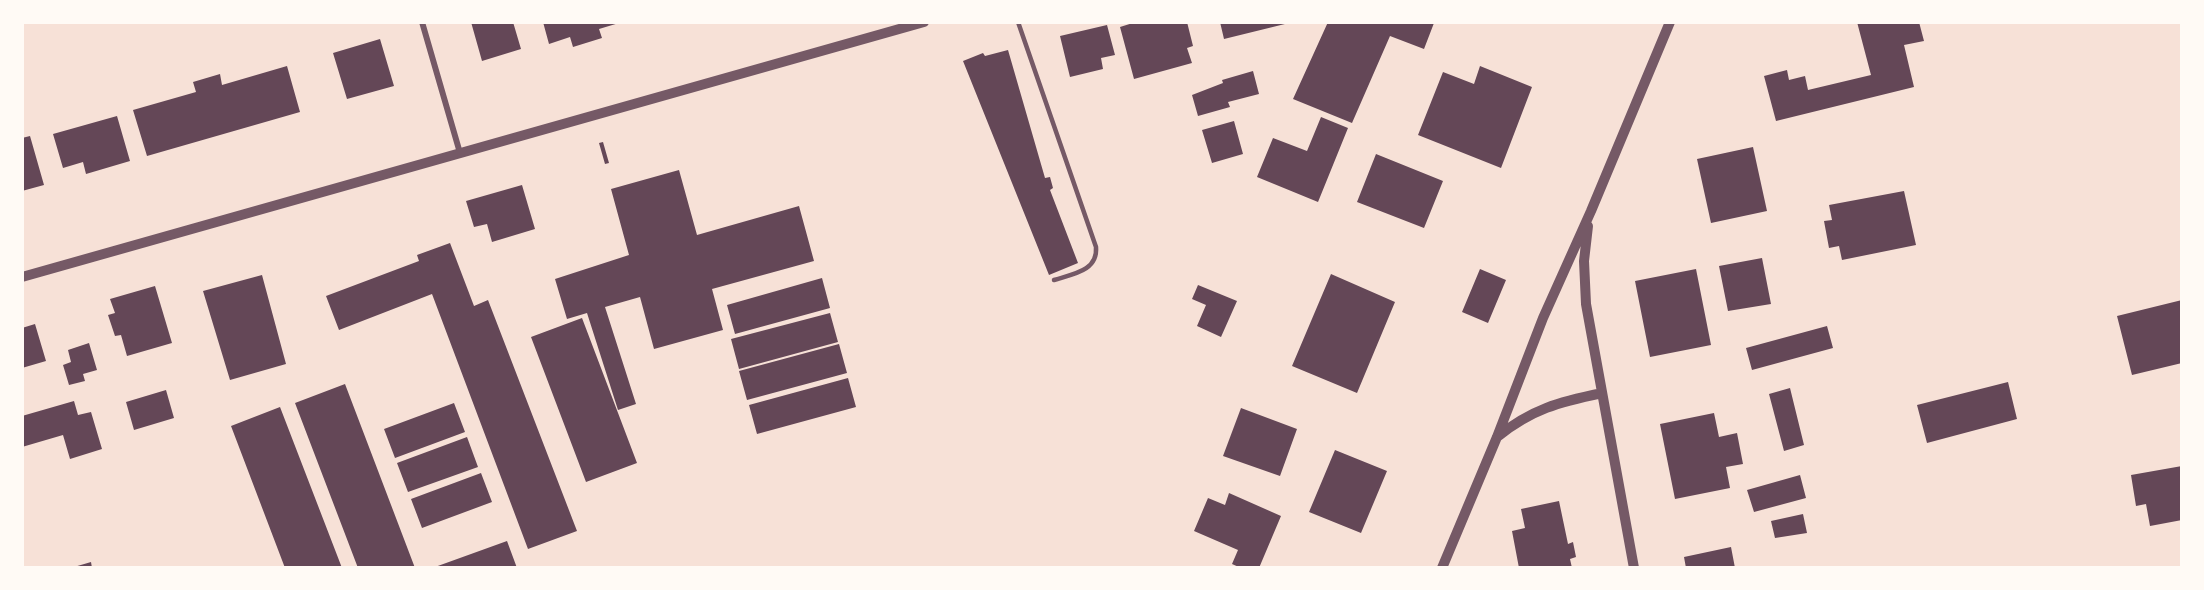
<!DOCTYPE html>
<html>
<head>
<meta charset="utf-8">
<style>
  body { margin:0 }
  #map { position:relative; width:2204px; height:590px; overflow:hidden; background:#f7e1d7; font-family:"Titillium Web",sans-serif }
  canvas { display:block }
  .frame { position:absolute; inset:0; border:24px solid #fffaf5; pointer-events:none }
</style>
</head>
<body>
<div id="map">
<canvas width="2204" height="590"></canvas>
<div class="frame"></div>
</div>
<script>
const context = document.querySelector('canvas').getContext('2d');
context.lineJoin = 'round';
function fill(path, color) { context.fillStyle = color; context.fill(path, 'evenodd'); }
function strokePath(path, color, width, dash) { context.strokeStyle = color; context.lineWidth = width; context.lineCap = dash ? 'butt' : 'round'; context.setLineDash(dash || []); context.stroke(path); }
fill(new Path2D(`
  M 471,22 L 513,22 L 521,49 L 482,61 Z
  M 543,22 L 619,22 L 619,23 L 599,29 L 602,38 L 573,47 L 570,37 L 549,44 Z
  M 1136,22 L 1187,22 L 1193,46 L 1187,48 L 1192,63 L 1134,79 L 1120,27 Z
  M 1220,22 L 1289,22 L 1289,23 L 1224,39 Z
  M 1328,22 L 1432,22 L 1434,23 L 1424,49 L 1390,36 L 1352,123 L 1293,99 Z
  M 1857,22 L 1919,22 L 1924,41 L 1904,45 L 1914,87 L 1776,121 L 1764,76 L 1787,70 L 1789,80 L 1805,76 L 1808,90 L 1871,75 Z
  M 1107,25 L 1115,55 L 1101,58 L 1103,69 L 1070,77 L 1060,36 Z
  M 380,39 L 394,86 L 347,99 L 333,53 Z
  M 1008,50 L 1045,178 L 1050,177 L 1053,188 L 1050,190 L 1078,263 L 1049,275 L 963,61 L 983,53 L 985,56 Z
  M 287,66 L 300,112 L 147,156 L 133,110 L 196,92 L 193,82 L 220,74 L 222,85 Z
  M 1480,66 L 1532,87 L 1501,168 L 1418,135 L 1443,72 L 1474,84 Z
  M 1253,71 L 1259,94 L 1228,102 L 1230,107 L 1198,116 L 1192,95 L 1223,83 L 1222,80 Z
  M 117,116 L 130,161 L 86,174 L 83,162 L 63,168 L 53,134 Z
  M 1321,117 L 1348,128 L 1318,202 L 1257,177 L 1273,138 L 1307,151 Z
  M 1234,121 L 1243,154 L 1212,163 L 1202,130 Z
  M 30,136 L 44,185 L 22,191 L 22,138 Z
  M 603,142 L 609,163 L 605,164 L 599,143 Z
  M 1753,147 L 1767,211 L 1711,223 L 1697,159 Z
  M 1376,154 L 1443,181 L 1424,228 L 1357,202 Z
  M 679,170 L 697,235 L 799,206 L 814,261 L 712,289 L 723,330 L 654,349 L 640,297 L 605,307 L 636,404 L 618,410 L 587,313 L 567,319 L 555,279 L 629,255 L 611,189 Z
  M 522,185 L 535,229 L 492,242 L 487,224 L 474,227 L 466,201 Z
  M 1904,191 L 1916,245 L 1842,260 L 1839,246 L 1829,248 L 1824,221 L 1832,220 L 1829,205 Z
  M 450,243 L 474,306 L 488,300 L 577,531 L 528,549 L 432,294 L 339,330 L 326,296 L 419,261 L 417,255 Z
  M 1762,258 L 1771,304 L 1728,311 L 1719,266 Z
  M 1480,269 L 1506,280 L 1488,323 L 1462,312 Z
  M 1696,269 L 1711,345 L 1650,357 L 1635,281 Z
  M 1331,274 L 1395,302 L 1357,393 L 1292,366 Z
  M 262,275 L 286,364 L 230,380 L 203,291 Z
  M 822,278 L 830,308 L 735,334 L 727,305 Z
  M 1198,285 L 1237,301 L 1221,337 L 1197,326 L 1206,305 L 1192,299 Z
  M 155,286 L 172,343 L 127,356 L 121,335 L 115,336 L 108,315 L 115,313 L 110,299 Z
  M 2182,300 L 2182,363 L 2132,375 L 2117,316 Z
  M 830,313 L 838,342 L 739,369 L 731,339 Z
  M 582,318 L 637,463 L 586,482 L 531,337 Z
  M 35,324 L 46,361 L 22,368 L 22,328 Z
  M 1827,326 L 1833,348 L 1752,370 L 1746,348 Z
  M 89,343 L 97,370 L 83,374 L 85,381 L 69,385 L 63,365 L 71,362 L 68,350 Z
  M 839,344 L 847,373 L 747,400 L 739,371 Z
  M 848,378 L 856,407 L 757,434 L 749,405 Z
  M 2008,382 L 2017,419 L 1927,443 L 1917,405 Z
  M 345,384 L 415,568 L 358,568 L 295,403 Z
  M 1790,388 L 1804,445 L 1784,451 L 1769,394 Z
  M 166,390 L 174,418 L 134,430 L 126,402 Z
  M 74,401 L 78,415 L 91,412 L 102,449 L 70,459 L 63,435 L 22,447 L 22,416 Z
  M 454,403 L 465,432 L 395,458 L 384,429 Z
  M 280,407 L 342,568 L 285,568 L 231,426 Z
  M 1241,408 L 1297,429 L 1280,476 L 1223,456 Z
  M 1714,413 L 1719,437 L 1737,433 L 1743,464 L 1726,467 L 1730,488 L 1675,499 L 1660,424 Z
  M 467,437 L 478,467 L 408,492 L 397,463 Z
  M 1335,450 L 1387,471 L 1361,533 L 1309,512 Z
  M 2182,466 L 2182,520 L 2150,526 L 2146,504 L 2136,506 L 2131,475 Z
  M 481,473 L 492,502 L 422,528 L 411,499 Z
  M 1800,475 L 1806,498 L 1754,512 L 1747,490 Z
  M 1229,493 L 1281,516 L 1259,568 L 1241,568 L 1232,564 L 1238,550 L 1194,531 L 1208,498 L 1225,505 Z
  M 1559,501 L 1568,544 L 1573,542 L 1576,557 L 1570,559 L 1572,568 L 1519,568 L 1512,531 L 1525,528 L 1521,509 Z
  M 1803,514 L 1807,533 L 1775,538 L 1771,521 Z
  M 507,541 L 517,568 L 435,568 L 435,567 Z
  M 1731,547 L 1735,568 L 1686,568 L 1684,557 Z
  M 91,562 L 92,568 L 74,568 L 74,567 Z`), '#644757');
strokePath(new Path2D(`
  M 1018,22 L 1096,247 C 1098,271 1073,274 1054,280`), '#755966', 4.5);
strokePath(new Path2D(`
  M 422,22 L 460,153`), '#755966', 6);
strokePath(new Path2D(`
  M 1588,226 L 1584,261 L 1586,304 L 1634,568
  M 22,277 L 924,22
  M 1497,437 C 1532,409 1559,402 1602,393
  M 1442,568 L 1497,437 L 1543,318 L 1591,211 L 1670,22`), '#755966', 10);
</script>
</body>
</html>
